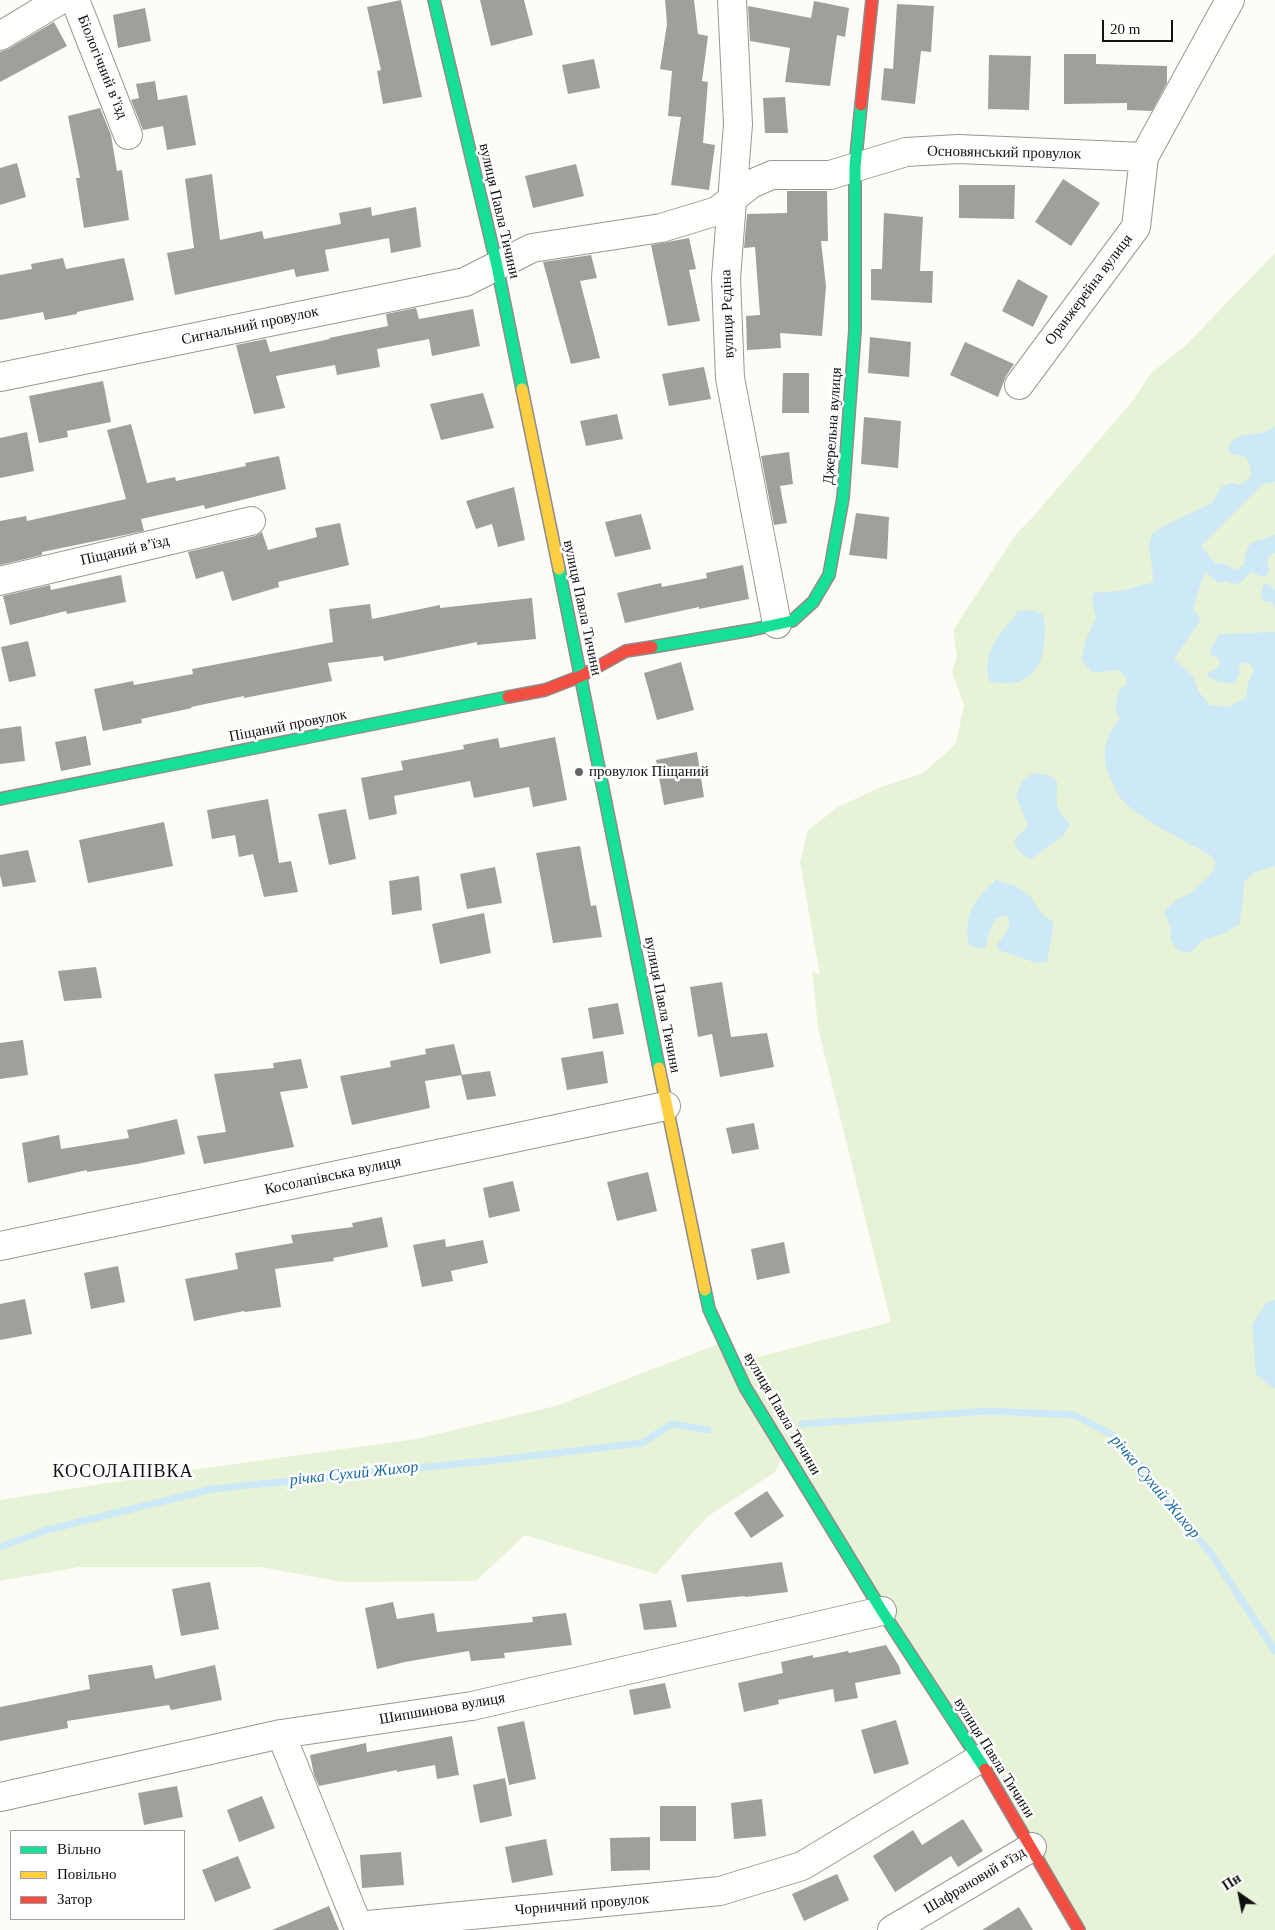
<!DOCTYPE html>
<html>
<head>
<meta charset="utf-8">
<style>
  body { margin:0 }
  #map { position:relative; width:1275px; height:1930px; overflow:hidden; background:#fdfcf7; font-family:"Times New Roman",serif }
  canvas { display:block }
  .legend { position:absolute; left:10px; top:1830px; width:175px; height:90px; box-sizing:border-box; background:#fff; border:1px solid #a0a0a0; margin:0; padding:6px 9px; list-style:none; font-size:15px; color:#111 }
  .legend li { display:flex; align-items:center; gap:10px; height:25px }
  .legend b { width:25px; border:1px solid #a0a0a0 }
  .north { position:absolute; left:1215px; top:1870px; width:50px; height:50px; -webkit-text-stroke:4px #fff; paint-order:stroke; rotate:327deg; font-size:14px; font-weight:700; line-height:20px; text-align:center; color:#111 }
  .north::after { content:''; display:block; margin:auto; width:18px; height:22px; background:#111; clip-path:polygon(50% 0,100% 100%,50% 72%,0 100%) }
  .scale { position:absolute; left:1102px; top:20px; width:71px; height:22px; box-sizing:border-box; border:2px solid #111; border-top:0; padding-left:6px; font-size:15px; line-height:18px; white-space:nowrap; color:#111; -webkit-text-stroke:4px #fff; paint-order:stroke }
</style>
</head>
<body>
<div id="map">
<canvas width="1275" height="1930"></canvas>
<ul class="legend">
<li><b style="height:6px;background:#16e098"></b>Вільно</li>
<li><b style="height:6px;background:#ffcf43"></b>Повільно</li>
<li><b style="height:6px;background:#f24e42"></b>Затор</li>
</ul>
<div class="north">Пн</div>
<div class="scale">20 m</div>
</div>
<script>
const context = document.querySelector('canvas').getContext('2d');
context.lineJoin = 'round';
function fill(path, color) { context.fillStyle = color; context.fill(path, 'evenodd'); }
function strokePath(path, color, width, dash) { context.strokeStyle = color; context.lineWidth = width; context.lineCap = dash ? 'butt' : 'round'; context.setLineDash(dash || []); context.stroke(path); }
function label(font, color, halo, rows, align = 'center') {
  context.font = font + ' "Times New Roman",serif'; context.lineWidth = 5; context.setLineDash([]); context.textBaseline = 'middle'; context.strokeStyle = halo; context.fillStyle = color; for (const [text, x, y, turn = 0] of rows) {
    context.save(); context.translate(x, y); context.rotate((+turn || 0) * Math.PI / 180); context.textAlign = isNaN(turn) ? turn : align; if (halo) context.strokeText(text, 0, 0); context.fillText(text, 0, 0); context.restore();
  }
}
fill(new Path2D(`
  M 1275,253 L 1275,1651 L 1269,1643 L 1275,1653 L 1275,1930 L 1078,1930 L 781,1460 L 775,1472 L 707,1517 L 656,1574 L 525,1535 L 476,1581 L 342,1582 L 261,1567 L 79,1567 L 0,1581 L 0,1500 L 191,1470 L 416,1439 L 556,1406 L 724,1342 L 736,1363 L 891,1322 L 818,1028 L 812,971 L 820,975 L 800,863 L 808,830 L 838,807 L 881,787 L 923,773 L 956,744 L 964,705 L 952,672 L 957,656 L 953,630 L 1017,533 L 1031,519 L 1131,403 L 1151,373 L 1185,346 Z`), '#e7f3d7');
fill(new Path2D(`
  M 1275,426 L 1275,482 L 1263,484 L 1201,546 L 1216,564 L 1224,563 L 1235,570 L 1244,565 C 1248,536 1252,544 1275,535 L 1275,553 L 1269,556 L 1267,563 L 1270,571 L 1265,576 L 1260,576 L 1252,572 C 1244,579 1237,589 1227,581 C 1216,586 1212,577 1205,571 L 1193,609 L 1201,619 L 1174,659 L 1194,677 L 1199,692 L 1210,705 L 1228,707 L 1246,698 L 1248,682 L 1252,675 L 1254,669 L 1249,663 L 1242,663 L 1239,667 L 1239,676 L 1234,683 C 1221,684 1215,682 1206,674 L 1218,668 L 1220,662 L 1217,657 L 1210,655 L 1211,648 L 1220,634 L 1275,632 L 1275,866 L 1253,873 L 1244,882 L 1243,902 L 1239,924 L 1225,933 L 1202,940 L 1194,950 L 1185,953 L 1177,949 L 1170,939 L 1171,929 L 1164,912 L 1176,900 L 1191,893 L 1207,878 L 1214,870 L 1215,861 L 1210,855 C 1186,841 1134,817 1119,796 C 1116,792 1115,787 1112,782 C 1101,759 1102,739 1120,719 L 1115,708 L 1120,689 L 1127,684 L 1125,676 L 1119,670 L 1093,673 L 1081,660 L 1086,640 L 1096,617 L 1092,602 L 1093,593 L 1125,590 L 1154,582 L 1149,546 L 1152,534 L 1162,527 L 1212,503 L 1222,486 L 1232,483 L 1240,485 L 1251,477 L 1250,466 L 1246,457 L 1231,454 L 1228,450 C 1234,426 1259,441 1275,426 Z
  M 1268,583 L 1275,590 L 1275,609 L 1272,602 L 1263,601 L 1261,596 L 1263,585 Z
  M 1033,610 L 1042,614 C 1046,623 1045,631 1044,641 C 1043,674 1021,690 989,681 C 982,650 1001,634 1018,611 Z
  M 1032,773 L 1049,775 L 1058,783 C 1055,802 1056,811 1070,824 L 1064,835 L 1030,860 L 1018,850 L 1014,840 L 1028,826 L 1016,795 L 1022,782 Z
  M 996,880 L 1016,886 L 1032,898 L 1040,912 L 1054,923 L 1047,962 L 1036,963 L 999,950 L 996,946 C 1003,936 1014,927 1007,916 C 990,914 990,935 985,949 L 977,948 L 968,944 C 965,913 973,901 996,880 Z
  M 1275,1300 L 1275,1388 L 1272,1388 L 1256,1374 L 1252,1324 L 1267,1302 Z`), '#cde8f7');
strokePath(new Path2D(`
  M 802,1424 L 989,1411 L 1074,1415 L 1113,1435 L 1144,1469 L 1165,1501 L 1210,1552 L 1275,1651
  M 0,1547 L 47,1530 L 212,1489 L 496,1460 L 642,1443 L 672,1424 L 708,1430`), '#cde8f7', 7);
fill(new Path2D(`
  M 401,0 L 422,97 L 383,104 L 377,71 L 381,70 L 367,7 Z
  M 480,0 L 524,0 L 533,35 L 491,46 Z
  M 665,0 L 694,0 L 698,34 L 708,36 L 702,81 L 708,82 L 703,143 L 715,145 L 709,190 L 671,185 L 681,117 L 668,116 L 672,71 L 660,69 L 667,24 Z
  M 814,1 L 849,8 L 845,37 L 837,35 L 830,86 L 785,82 L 790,48 L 750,41 L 748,6 L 811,18 Z
  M 897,4 L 934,6 L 931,52 L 921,51 L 915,104 L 881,100 L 884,68 L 893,69 Z
  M 145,8 L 151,41 L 118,48 L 113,15 Z
  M 54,22 L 67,46 L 0,82 L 0,52 L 8,49 Z
  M 1064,54 L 1096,54 L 1096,64 L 1167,66 L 1167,83 L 1152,111 L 1127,110 L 1127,103 L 1064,104 Z
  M 989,55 L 1031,56 L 1029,110 L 988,109 Z
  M 594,59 L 600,88 L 568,94 L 562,65 Z
  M 155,81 L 158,100 L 187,95 L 196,145 L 167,150 L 163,126 L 143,130 L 131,100 L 139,98 L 136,84 Z
  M 785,97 L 788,133 L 765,133 L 763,98 Z
  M 100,108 L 111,135 L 117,171 L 122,170 L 129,220 L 84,228 L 76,178 L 80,178 L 68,116 Z
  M 17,163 L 26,197 L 0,205 L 0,168 Z
  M 576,164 L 584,196 L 533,208 L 525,176 Z
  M 212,174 L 220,240 L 262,231 L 264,239 L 341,224 L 339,213 L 371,207 L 372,216 L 416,207 L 421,247 L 391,253 L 389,238 L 325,250 L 329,271 L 296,277 L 294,269 L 175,295 L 167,253 L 194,248 L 185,179 Z
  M 1063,179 L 1100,203 L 1071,246 L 1035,222 Z
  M 959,185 L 1015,185 L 1014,219 L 959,218 Z
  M 787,191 L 827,191 L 828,241 L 821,241 L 826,286 L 822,336 L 780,333 L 781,348 L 747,350 L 746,316 L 760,315 L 755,247 L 744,248 L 747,214 L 787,213 Z
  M 884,213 L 923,217 L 920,271 L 933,271 L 932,303 L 871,300 L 871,269 L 882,269 Z
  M 689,238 L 696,269 L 689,270 L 700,321 L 668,326 L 651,245 Z
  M 591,255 L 597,278 L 580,281 L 600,358 L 571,364 L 543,262 Z
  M 63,258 L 66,269 L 124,258 L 134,300 L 77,312 L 77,314 L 45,320 L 43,312 L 0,320 L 0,275 L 32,269 L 31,264 Z
  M 1018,279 L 1048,296 L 1033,327 L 1002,311 Z
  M 416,308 L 419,319 L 473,309 L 480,346 L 432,356 L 429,339 L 377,349 L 380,367 L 337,375 L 335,365 L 276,376 L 285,408 L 254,414 L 236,345 L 266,339 L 270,352 L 330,339 L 329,338 L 388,326 L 386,314 Z
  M 870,337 L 911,342 L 909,377 L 868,373 Z
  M 965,342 L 1014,364 L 1006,376 L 998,397 L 950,375 Z
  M 704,367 L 711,399 L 669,406 L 662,374 Z
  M 783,373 L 809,373 L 809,413 L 782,413 Z
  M 103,381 L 111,422 L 67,431 L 68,437 L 39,443 L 29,396 Z
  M 483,393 L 494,428 L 441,440 L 430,404 Z
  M 617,414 L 623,439 L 586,446 L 580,421 Z
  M 864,417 L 901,421 L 898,468 L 861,464 Z
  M 131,424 L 147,483 L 175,477 L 176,481 L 246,466 L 245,463 L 279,456 L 286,489 L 205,509 L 204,505 L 141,519 L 144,531 L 42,552 L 42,555 L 0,565 L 0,521 L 26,516 L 27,521 L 126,499 L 107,430 Z
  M 27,432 L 34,471 L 0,478 L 0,438 Z
  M 789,452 L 793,484 L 780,486 L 787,523 L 774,525 L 761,456 Z
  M 514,487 L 525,540 L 498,547 L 492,524 L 476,529 L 466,501 Z
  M 856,513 L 889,517 L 887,559 L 849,555 Z
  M 641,514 L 651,549 L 615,557 L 605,522 Z
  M 340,523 L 349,565 L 278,582 L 279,587 L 232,601 L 223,571 L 196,579 L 188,552 L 255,536 L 262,532 L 268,550 L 317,537 L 315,528 Z
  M 743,565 L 749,599 L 699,609 L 699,607 L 625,623 L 617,593 L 661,583 L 662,587 L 707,578 L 706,573 Z
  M 121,575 L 126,602 L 67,614 L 66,611 L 10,625 L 3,596 L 50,585 L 51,590 Z
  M 532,598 L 536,639 L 477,645 L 477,642 L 384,661 L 383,656 L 328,663 L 332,681 L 244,698 L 244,696 L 191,707 L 192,708 L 141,719 L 142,723 L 103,731 L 94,689 L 133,681 L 134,685 L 193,674 L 192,669 L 333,642 L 329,609 L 370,604 L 372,619 L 440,605 L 440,608 Z
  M 28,641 L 36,676 L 9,682 L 1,647 Z
  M 681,662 L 694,710 L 657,720 L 644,673 Z
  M 21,726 L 25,761 L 0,764 L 0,729 Z
  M 86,736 L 91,765 L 61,771 L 55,742 Z
  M 555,737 L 567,800 L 533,807 L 529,787 L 474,798 L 470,781 L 394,796 L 397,814 L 369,820 L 361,778 L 403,770 L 401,761 L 464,749 L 463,745 L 498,738 L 500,748 Z
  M 697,752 L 704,797 L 664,805 L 656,760 Z
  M 268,799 L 279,863 L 291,861 L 298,892 L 264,897 L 253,854 L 239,857 L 235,835 L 212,839 L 207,810 Z
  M 346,809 L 356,859 L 329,865 L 318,814 Z
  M 164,822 L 173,866 L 88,883 L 79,840 Z
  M 580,846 L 591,906 L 596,905 L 602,937 L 553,943 L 536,853 Z
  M 28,850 L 36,882 L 3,887 L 0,875 L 0,855 Z
  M 495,867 L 502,903 L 467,909 L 460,874 Z
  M 419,876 L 422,910 L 392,915 L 389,881 Z
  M 484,913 L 491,953 L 440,964 L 432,924 Z
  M 96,967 L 102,998 L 64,1001 L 58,971 Z
  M 722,982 L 731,1037 L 767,1033 L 774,1067 L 720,1077 L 712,1034 L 698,1037 L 690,987 Z
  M 618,1003 L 624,1034 L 593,1039 L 588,1008 Z
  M 23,1040 L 28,1075 L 0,1079 L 0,1043 Z
  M 454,1044 L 462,1075 L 425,1081 L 430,1108 L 352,1125 L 340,1076 L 391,1067 L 390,1061 L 426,1054 L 425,1049 Z
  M 603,1051 L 608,1083 L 567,1090 L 561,1058 Z
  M 301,1059 L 308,1088 L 280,1092 L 294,1147 L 204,1164 L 197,1136 L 226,1132 L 214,1074 L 274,1068 L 273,1063 Z
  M 490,1071 L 496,1096 L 467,1100 L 461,1075 Z
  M 177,1119 L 185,1154 L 137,1164 L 87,1172 L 87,1170 L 28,1183 L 22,1143 L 59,1135 L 61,1149 L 129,1138 L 127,1130 Z
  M 754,1123 L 759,1149 L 732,1154 L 726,1128 Z
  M 648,1172 L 657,1211 L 617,1221 L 607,1182 Z
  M 513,1181 L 520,1211 L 489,1218 L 483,1188 Z
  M 382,1217 L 388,1247 L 333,1258 L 334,1261 L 275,1269 L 281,1307 L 245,1312 L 244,1311 L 194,1321 L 185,1279 L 238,1269 L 235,1253 L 293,1243 L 291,1235 L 353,1227 L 352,1223 Z
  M 445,1239 L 446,1247 L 483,1240 L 488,1263 L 451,1271 L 453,1281 L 422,1287 L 413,1245 Z
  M 784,1242 L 790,1273 L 757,1280 L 751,1249 Z
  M 118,1266 L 125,1302 L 91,1309 L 84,1273 Z
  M 25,1299 L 32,1334 L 0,1340 L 0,1304 Z
  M 767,1491 L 784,1516 L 751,1538 L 734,1513 Z
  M 782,1562 L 788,1592 L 745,1597 L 745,1596 L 687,1602 L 681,1575 Z
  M 210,1582 L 219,1629 L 181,1636 L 172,1589 Z
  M 671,1600 L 677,1627 L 644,1630 L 639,1604 Z
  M 393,1602 L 397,1619 L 434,1613 L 437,1632 L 533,1622 L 532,1617 L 566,1613 L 572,1645 L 504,1653 L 505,1658 L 471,1661 L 469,1651 L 405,1662 L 377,1669 L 365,1608 Z
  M 886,1645 L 899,1666 L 901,1674 L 855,1683 L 858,1698 L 835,1702 L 833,1689 L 778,1700 L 779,1704 L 744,1712 L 738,1683 L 783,1673 L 781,1662 L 813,1655 L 813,1658 L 848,1651 L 849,1653 Z
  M 152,1665 L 155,1679 L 215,1665 L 222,1700 L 171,1710 L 169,1705 L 67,1721 L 68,1728 L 0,1741 L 0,1707 L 90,1689 L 88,1675 Z
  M 665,1683 L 671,1708 L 634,1715 L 629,1690 Z
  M 896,1720 L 909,1764 L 874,1774 L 861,1730 Z
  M 524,1721 L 536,1779 L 509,1785 L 497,1727 Z
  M 452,1736 L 459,1775 L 437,1779 L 435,1765 L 397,1772 L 397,1770 L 319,1786 L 314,1775 L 310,1755 L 366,1743 L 367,1752 Z
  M 505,1778 L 512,1816 L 480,1823 L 473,1785 Z
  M 177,1786 L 183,1817 L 144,1825 L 138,1793 Z
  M 262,1796 L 275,1828 L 239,1842 L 227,1810 Z
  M 762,1799 L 766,1836 L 734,1839 L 731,1803 Z
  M 660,1806 L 696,1806 L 696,1841 L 660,1841 Z
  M 963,1819 L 983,1851 L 958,1867 L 951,1856 L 895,1892 L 873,1856 L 913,1830 L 922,1845 Z
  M 650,1837 L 650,1870 L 611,1871 L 610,1838 Z
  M 546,1839 L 553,1875 L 512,1883 L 505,1847 Z
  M 401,1852 L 404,1885 L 362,1888 L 360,1855 Z
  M 238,1856 L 251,1888 L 215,1902 L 202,1870 Z
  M 837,1874 L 849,1900 L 804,1921 L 792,1894 Z
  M 329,1906 L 339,1930 L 272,1930 Z
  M 1019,1907 L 1033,1930 L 982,1930 Z`), '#a19f9c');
const street = new Path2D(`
  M 75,0 L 128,135
  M 732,0 L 738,124 L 726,278 L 730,378 L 777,624
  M 0,36 L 60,0
  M 0,377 L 465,282 L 532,248 L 661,228 L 717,211 L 751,184 L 772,175 L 830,175 L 906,152 L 958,149 L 1144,157
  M 1019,385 L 1136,227 L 1144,157 L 1230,0
  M 0,581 L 251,521
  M 0,1246 L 666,1106
  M 281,1734 L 358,1926 L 720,1891 L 802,1866 L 979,1759
  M 0,1797 L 281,1734 L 472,1706 L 882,1611
  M 892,1930 L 1032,1847`);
const fast = new Path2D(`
  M 434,0 L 497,266 L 522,389
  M 559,569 L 659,1068
  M 652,647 L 751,630 L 792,621 L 813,602 L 829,575 L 843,498 L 855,330 L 855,167 L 861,105
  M 0,799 L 508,697
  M 705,1290 L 709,1309 L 745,1387 L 882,1611 L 985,1769`);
const slow = new Path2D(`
  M 522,389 L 559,569
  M 659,1068 L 705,1290`);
const jam = new Path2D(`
  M 861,105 L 872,0
  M 508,697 L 545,690 L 581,676 L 626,651 L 652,647
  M 985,1769 L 1079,1930`);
strokePath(street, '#979795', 30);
strokePath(fast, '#8e8d8b', 14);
strokePath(slow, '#8e8d8b', 14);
strokePath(jam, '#8e8d8b', 14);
strokePath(street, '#fffffe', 28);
strokePath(fast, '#16e098', 11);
strokePath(slow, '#ffcf43', 11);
strokePath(jam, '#f24e42', 11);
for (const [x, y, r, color] of [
  [579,772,5,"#646362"]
]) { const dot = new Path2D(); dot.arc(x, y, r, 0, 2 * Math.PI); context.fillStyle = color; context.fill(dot); strokePath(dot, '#fff', 2); }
label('15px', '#111', '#fff', [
  ["Біологічний в’їзд",102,67,68],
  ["Основянський провулок",1004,153,1],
  ["вулиця Павла Тичини",499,211,77],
  ["Оранжерейна вулиця",1089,290,-53],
  ["вулиця Рєдіна",728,314,-92],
  ["Сигнальний провулок",250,326,-12],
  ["Джерельна вулиця",833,426,-86],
  ["Піщаний в’їзд",125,551,-13],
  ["вулиця Павла Тичини",582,608,78],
  ["Піщаний провулок",288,726,-11],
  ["вулиця Павла Тичини",662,1005,79],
  ["Косолапівська вулиця",333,1176,-12],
  ["вулиця Павла Тичини",782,1414,60],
  ["Шипшинова вулиця",442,1709,-10],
  ["вулиця Павла Тичини",994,1758,58],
  ["Шафрановий в'їзд",975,1881,-31],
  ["Чорничний провулок",582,1905,-5]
]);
label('15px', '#111', '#fff', [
  ["провулок Піщаний",589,772]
], 'left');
label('italic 16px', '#1768a6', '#fff', [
  ["річка Сухий Жихор",354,1474,-6],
  ["річка Сухий Жихор",1155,1487,50]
]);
context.letterSpacing = '1px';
label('18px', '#111', '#fff', [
  ["КОСОЛАПІВКА",123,1472]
]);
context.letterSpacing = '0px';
</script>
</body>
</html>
